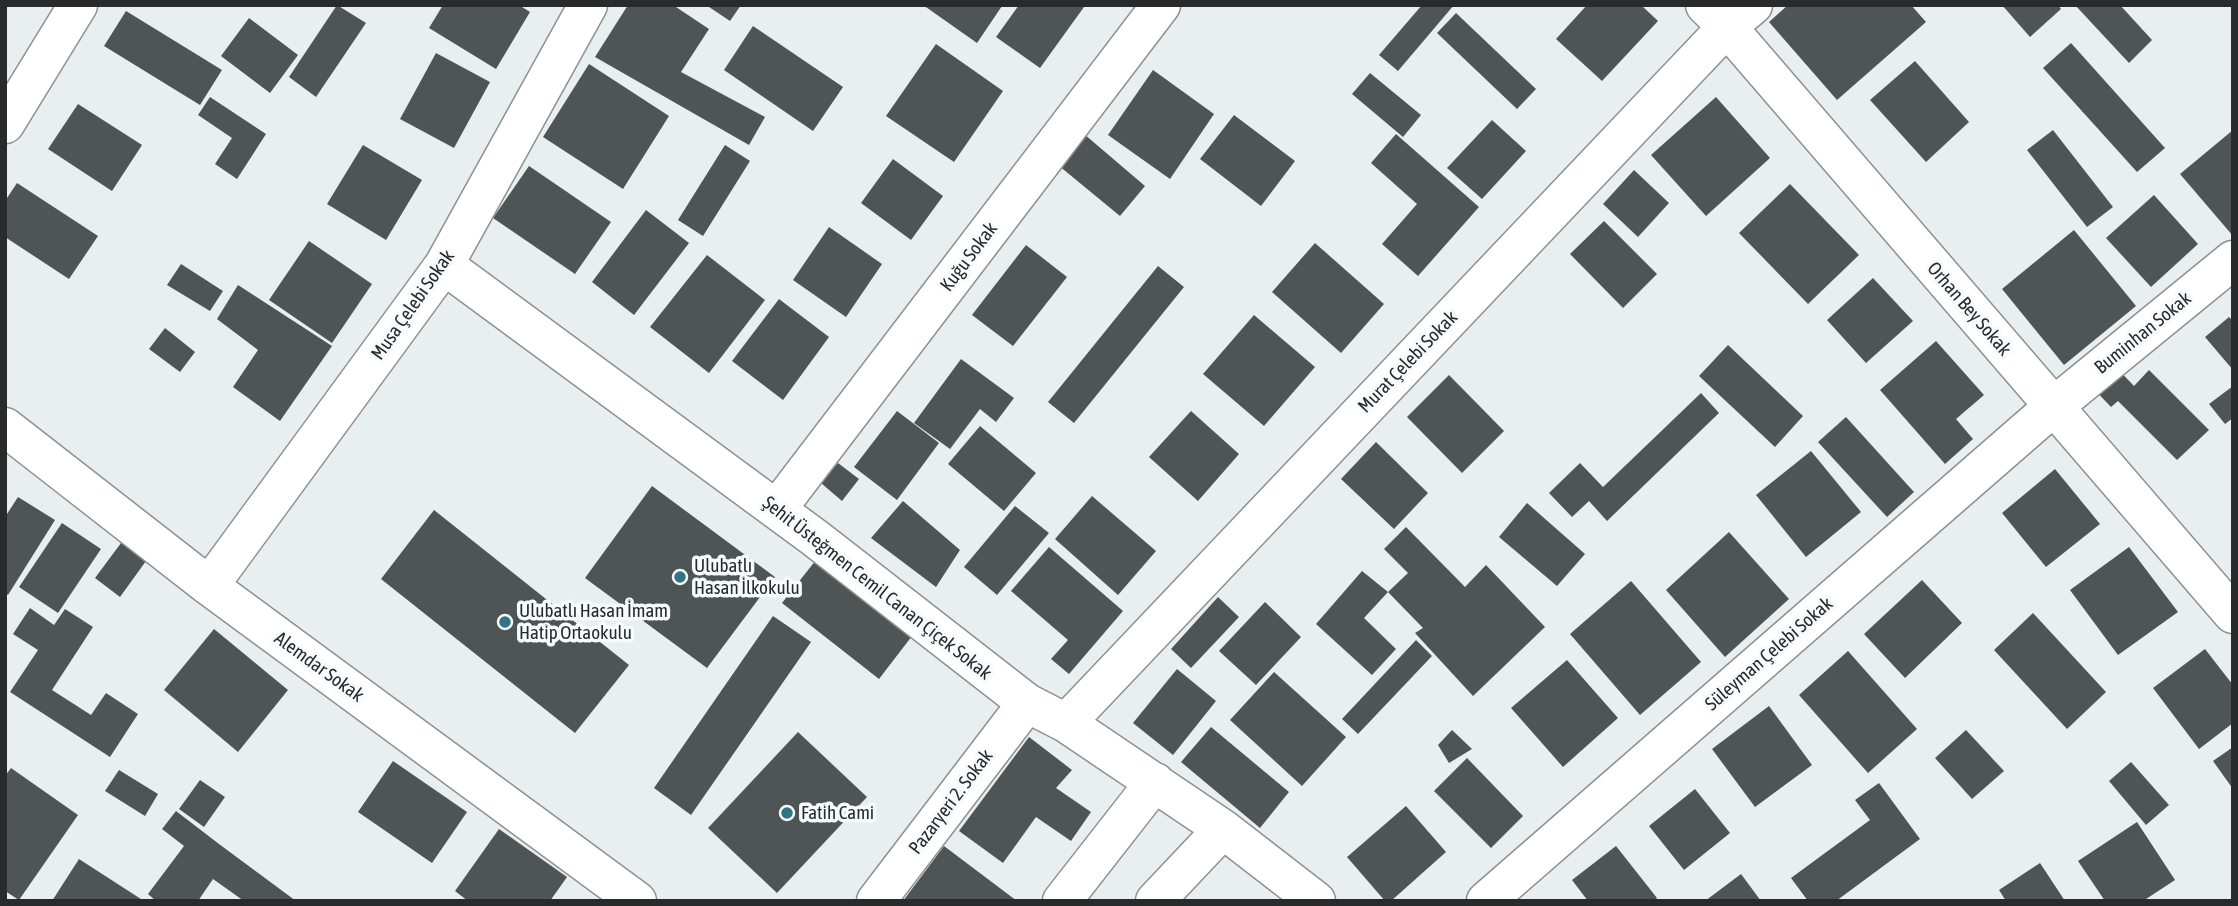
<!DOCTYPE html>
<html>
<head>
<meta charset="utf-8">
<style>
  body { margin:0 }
  #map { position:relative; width:2238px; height:906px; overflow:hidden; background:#e9eef0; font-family:"Asap Condensed",sans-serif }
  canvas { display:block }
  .frame { position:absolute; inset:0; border:7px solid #282a2b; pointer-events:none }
</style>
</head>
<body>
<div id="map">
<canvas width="2238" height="906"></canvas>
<div class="frame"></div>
</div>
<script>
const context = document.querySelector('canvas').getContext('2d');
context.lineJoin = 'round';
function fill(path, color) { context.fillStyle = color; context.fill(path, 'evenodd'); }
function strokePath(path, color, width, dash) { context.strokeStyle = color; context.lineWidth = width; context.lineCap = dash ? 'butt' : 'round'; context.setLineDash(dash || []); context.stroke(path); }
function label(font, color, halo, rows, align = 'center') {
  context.font = font + ' "Asap Condensed",sans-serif'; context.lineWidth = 7; context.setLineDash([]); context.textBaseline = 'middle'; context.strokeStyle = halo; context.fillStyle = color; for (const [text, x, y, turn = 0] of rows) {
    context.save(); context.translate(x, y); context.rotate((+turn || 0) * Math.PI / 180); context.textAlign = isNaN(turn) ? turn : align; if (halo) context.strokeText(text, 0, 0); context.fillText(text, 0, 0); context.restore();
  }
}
fill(new Path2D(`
  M 337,5 L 366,23 L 316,97 L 289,77 Z
  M 443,5 L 519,5 L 530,12 L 496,69 L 429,28 Z
  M 628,5 L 673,5 L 709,29 L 681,72 L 765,117 L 749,145 L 595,57 Z
  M 706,5 L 741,5 L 730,21 Z
  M 923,5 L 1000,5 L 1002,6 L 977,43 Z
  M 1019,5 L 1082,5 L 1084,7 L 1040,68 L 996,37 Z
  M 1422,5 L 1454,5 L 1398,71 L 1379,55 Z
  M 1587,5 L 1641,5 L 1658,21 L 1602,81 L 1556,39 Z
  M 1788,5 L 1911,5 L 1926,22 L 1837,100 L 1769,22 Z
  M 2002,5 L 2058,5 L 2061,9 L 2030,37 Z
  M 2075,5 L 2120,5 L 2152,40 L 2129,63 Z
  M 126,11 L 222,70 L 200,105 L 104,46 Z
  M 1456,13 L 1536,89 L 1517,109 L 1437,33 Z
  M 249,18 L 298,55 L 270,93 L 221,56 Z
  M 753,26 L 843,87 L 813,131 L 724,70 Z
  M 2071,43 L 2165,148 L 2137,172 L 2043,68 Z
  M 936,44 L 1003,91 L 954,162 L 886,116 Z
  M 436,53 L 490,82 L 454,148 L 400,119 Z
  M 1915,61 L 1969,122 L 1926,162 L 1870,100 Z
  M 589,64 L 669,116 L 623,189 L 543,137 Z
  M 1153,70 L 1214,114 L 1170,179 L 1108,135 Z
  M 1370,73 L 1421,115 L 1403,137 L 1352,94 Z
  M 210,97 L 266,134 L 237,179 L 215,164 L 232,138 L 198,115 Z
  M 1716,97 L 1770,158 L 1706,216 L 1651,155 Z
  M 78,104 L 142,145 L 112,191 L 48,149 Z
  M 1234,115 L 1295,161 L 1261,206 L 1200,159 Z
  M 1492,120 L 1526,151 L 1482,199 L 1447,168 Z
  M 2053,130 L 2113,207 L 2087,227 L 2027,150 Z
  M 2233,130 L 2233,236 L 2180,174 Z
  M 1084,134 L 1145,186 L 1120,216 L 1058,165 Z
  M 1396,134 L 1479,207 L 1418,276 L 1382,244 L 1417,204 L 1371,163 Z
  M 363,145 L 422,180 L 386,240 L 327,204 Z
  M 725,145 L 750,161 L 703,236 L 678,220 Z
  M 893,159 L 943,196 L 911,240 L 861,203 Z
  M 529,166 L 611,222 L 575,274 L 493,218 Z
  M 1634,170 L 1669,203 L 1638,237 L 1603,204 Z
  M 17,183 L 98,236 L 69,279 L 5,237 L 5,201 Z
  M 1790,184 L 1859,255 L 1808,304 L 1739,233 Z
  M 2154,195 L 2198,244 L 2151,287 L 2106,238 Z
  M 646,210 L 689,243 L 634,315 L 592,282 Z
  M 1604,221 L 1657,274 L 1623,308 L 1570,254 Z
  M 829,227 L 882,264 L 846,317 L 793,280 Z
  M 2074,230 L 2136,306 L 2064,365 L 2002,289 Z
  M 309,241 L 372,284 L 332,343 L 269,300 Z
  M 1315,243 L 1384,304 L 1341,353 L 1272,292 Z
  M 1026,245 L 1067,277 L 1013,346 L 972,315 Z
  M 707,255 L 765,300 L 709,373 L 650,327 Z
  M 181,264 L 223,291 L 210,311 L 167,285 Z
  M 1158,266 L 1184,287 L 1074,423 L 1048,402 Z
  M 1873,278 L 1913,321 L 1866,363 L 1827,320 Z
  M 238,285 L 332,346 L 280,421 L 233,387 L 258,350 L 217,319 Z
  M 779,299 L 829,337 L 783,400 L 732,361 Z
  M 1254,315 L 1315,367 L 1264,426 L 1203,374 Z
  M 2229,317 L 2233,321 L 2233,370 L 2205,337 Z
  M 165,328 L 195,352 L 180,372 L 149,349 Z
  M 1936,341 L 1984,395 L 1956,419 L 1973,439 L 1945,464 L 1880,390 Z
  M 1728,345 L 1803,416 L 1775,447 L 1699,376 Z
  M 961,359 L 1014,398 L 996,422 L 980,409 L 950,449 L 914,423 Z
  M 2114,365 L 2134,386 L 2149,370 L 2209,430 L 2177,460 L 2118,401 L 2111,407 L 2091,386 Z
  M 1449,375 L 1504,431 L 1462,473 L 1407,417 Z
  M 2233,386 L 2233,418 L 2225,424 L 2209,404 Z
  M 1701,393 L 1719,413 L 1607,521 L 1589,501 L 1572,517 L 1549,493 L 1580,463 L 1603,487 Z
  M 897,411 L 939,443 L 897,500 L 854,467 Z
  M 1191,411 L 1239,454 L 1198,501 L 1149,457 Z
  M 1846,417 L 1914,492 L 1887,517 L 1818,442 Z
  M 980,426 L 1036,473 L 1004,511 L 948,464 Z
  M 1376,442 L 1428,493 L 1394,529 L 1341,479 Z
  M 1811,451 L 1861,512 L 1806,557 L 1756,495 Z
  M 838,463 L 859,479 L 842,501 L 821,483 Z
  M 2055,469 L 2100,524 L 2046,567 L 2002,513 Z
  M 652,486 L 775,577 L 707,668 L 585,578 Z
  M 1092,496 L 1156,551 L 1118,595 L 1055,539 Z
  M 18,497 L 55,520 L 8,595 L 5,593 L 5,517 Z
  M 903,501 L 960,550 L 936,587 L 871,538 Z
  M 1527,503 L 1585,554 L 1557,586 L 1499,537 Z
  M 1015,506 L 1049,533 L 997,595 L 964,567 Z
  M 434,510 L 629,665 L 575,733 L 381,579 Z
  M 62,523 L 101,549 L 58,613 L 19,587 Z
  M 1406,527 L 1465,587 L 1486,565 L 1545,627 L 1473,696 L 1415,633 L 1423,628 L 1388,592 L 1408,573 L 1384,549 Z
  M 1729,532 L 1789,599 L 1725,657 L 1666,590 Z
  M 121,543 L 146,561 L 120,597 L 95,578 Z
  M 1049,547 L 1123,611 L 1069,674 L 1051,659 L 1068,640 L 1011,591 Z
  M 2129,547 L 2178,612 L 2118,655 L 2070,590 Z
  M 816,560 L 912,636 L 879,679 L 782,603 Z
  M 1362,571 L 1388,592 L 1364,618 L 1396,649 L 1372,675 L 1316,624 Z
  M 1922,580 L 1962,623 L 1905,678 L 1864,634 Z
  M 1631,581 L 1701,662 L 1640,715 L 1570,634 Z
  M 1218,597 L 1239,617 L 1191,668 L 1171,649 Z
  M 1265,602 L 1301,637 L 1256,685 L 1219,651 Z
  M 30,608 L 54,625 L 65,609 L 93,627 L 52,690 L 91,715 L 106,693 L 138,714 L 110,757 L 10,692 L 38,650 L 13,634 Z
  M 2033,613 L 2106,692 L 2067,729 L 1994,650 Z
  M 773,616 L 811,642 L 691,815 L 654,788 Z
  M 214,629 L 288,690 L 238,752 L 164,690 Z
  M 1416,640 L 1432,656 L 1358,734 L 1342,719 Z
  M 2205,649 L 2233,685 L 2233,723 L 2199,749 L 2153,688 Z
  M 1848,651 L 1917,729 L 1868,773 L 1799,695 Z
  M 1567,660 L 1618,718 L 1563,767 L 1511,708 Z
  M 1177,669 L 1216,701 L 1173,755 L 1133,723 Z
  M 1274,672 L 1346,737 L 1302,786 L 1230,720 Z
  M 1769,706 L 1812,765 L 1755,807 L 1712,749 Z
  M 1211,727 L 1289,792 L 1260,828 L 1181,762 Z
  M 1452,730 L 1472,749 L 1449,763 L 1438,745 Z
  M 1966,730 L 2004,771 L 1972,799 L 1935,758 Z
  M 798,732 L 867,797 L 777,893 L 708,828 Z
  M 1029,737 L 1072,770 L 1056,788 L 1091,812 L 1071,841 L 1036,817 L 1003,863 L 959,831 Z
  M 2233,747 L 2233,789 L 2213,761 Z
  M 1467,758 L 1523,816 L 1491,848 L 1434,791 Z
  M 393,761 L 467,812 L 432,863 L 358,812 Z
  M 2131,762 L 2169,805 L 2146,825 L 2109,781 Z
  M 11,768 L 78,815 L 19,900 L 5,891 L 5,776 Z
  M 119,770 L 158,794 L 145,816 L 105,791 Z
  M 200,780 L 225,797 L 204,827 L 179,809 Z
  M 1879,783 L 1920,839 L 1836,901 L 1808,901 L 1791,878 L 1870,820 L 1855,800 Z
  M 1695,789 L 1730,833 L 1684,870 L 1649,826 Z
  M 1406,806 L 1446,852 L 1391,901 L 1385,901 L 1347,857 Z
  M 176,811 L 219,844 L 296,901 L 244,901 L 213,879 L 198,901 L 156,901 L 148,894 L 184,846 L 162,829 Z
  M 2137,822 L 2175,880 L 2143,901 L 2105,901 L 2078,861 Z
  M 499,829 L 567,877 L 550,901 L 468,901 L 455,891 Z
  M 944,846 L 1017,901 L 903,901 Z
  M 1616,846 L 1657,898 L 1654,901 L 1588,901 L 1572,880 Z
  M 79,859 L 144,901 L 52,901 Z
  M 2040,863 L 2065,901 L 2006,901 L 1999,890 Z
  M 1741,874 L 1761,901 L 1705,901 Z`), '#4f5455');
const minor = new Path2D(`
  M 1705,5 L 1727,27 L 2233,614
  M 5,124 L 78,5
  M 444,265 L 815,538 L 1027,703 L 1066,723 L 1223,829 L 1316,901
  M 5,427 L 209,586 L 637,901
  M 777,509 L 1161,5
  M 209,586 L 444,265 L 588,5
  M 1066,723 L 1727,27 L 1753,5
  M 876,901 L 1027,703
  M 1062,901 L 1155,782
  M 1155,901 L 1223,829
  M 1486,901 L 2053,407 L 2233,260`);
strokePath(minor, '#8c9192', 41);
strokePath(minor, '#fff', 38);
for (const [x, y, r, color] of [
  [680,577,7,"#317485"],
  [505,622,7,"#317485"],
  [787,813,7,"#317485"]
]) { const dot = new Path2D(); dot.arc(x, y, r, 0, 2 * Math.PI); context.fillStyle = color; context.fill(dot); strokePath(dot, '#f6fbfd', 2.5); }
label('19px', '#282a2b', '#f6fbfd', [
  ["Kuğu Sokak",969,257,-53],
  ["Musa Çelebi Sokak",413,305,-55],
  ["Orhan Bey Sokak",1969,309,49],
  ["Buminhan Sokak",2143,333,-39],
  ["Murat Çelebi Sokak",1408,362,-46],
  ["Şehit Üsteğmen Cemil Canan Çiçek Sokak",877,588,38],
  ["Süleyman Çelebi Sokak",1769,654,-41],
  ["Alemdar Sokak",319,667,36],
  ["Pazaryeri 2. Sokak",951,802,-53]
]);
label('19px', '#282a2b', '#f6fbfd', [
  ["Ulubatlı",694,566],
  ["Hasan İlkokulu",694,588],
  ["Ulubatlı Hasan İmam",519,611],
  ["Hatip Ortaokulu",519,633],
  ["Fatih Cami",801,813]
], 'left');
</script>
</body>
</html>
